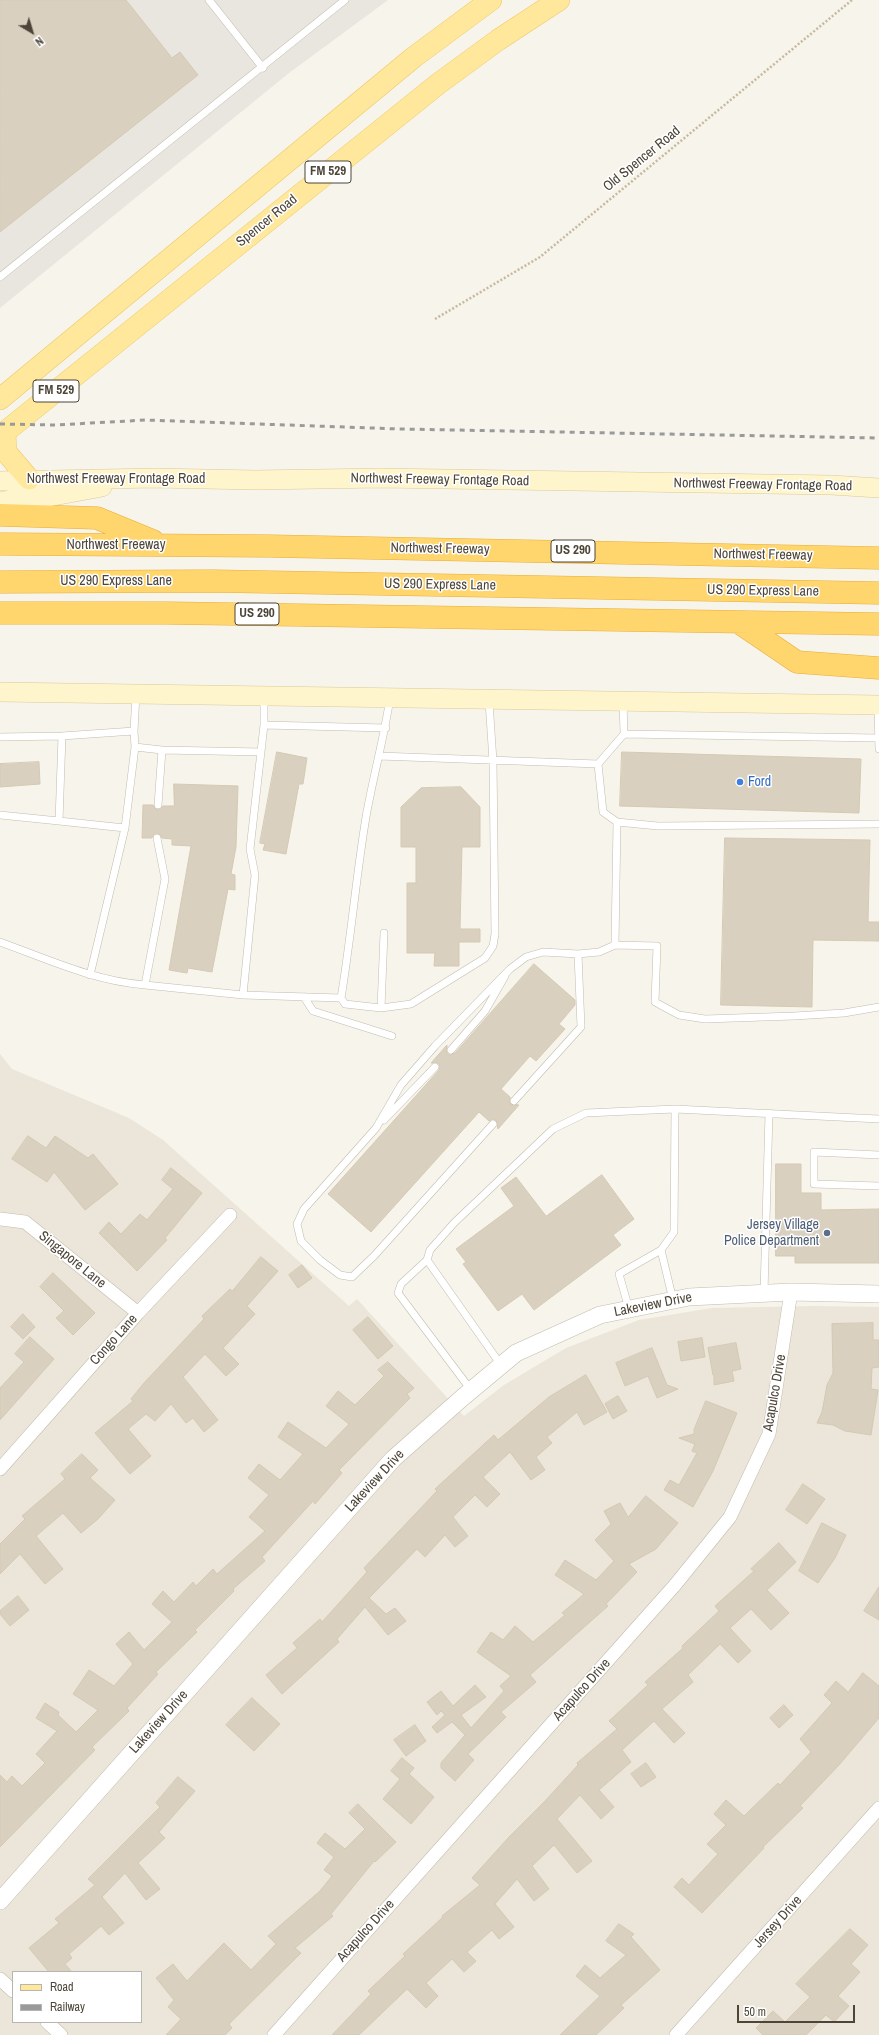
<!DOCTYPE html>
<html>
<head>
<meta charset="utf-8">
<style>
  body { margin:0 }
  #map { position:relative; width:879px; height:2035px; overflow:hidden; background:#f6f4eb; font-family:"Archivo Narrow",sans-serif }
  canvas { display:block }
  .legend { position:absolute; left:12px; top:1971px; width:130px; height:52px; box-sizing:border-box; background:#fff; border:1px solid #b7b5af; margin:0; padding:5px 7px; list-style:none; font-size:12px; color:#4c4538 }
  .legend li { display:flex; align-items:center; gap:8px; height:20px }
  .legend b { width:20px; border:1px solid #b7b5af }
  .north { position:absolute; left:12px; top:12px; width:40px; height:40px; -webkit-text-stroke:3px #fff; paint-order:stroke; rotate:142deg; font-size:11px; font-weight:700; line-height:16px; text-align:center; color:#4c4538 }
  .north::after { content:''; display:block; margin:auto; width:14px; height:18px; background:#4c4538; clip-path:polygon(50% 0,100% 100%,50% 72%,0 100%) }
  .scale { position:absolute; left:737px; top:2005px; width:118px; height:18px; box-sizing:border-box; border:2px solid #4c4538; border-top:0; padding-left:5px; font-size:12px; line-height:14px; white-space:nowrap; color:#4c4538; -webkit-text-stroke:3px #fff; paint-order:stroke }
</style>
</head>
<body>
<div id="map">
<canvas width="879" height="2035"></canvas>
<ul class="legend">
<li><b style="height:5px;background:#ffe79c"></b>Road</li>
<li><b style="height:5px;background:#9a9a9a"></b>Railway</li>
</ul>
<div class="north">N</div>
<div class="scale">50 m</div>
</div>
<script>
const context = document.querySelector('canvas').getContext('2d');
context.lineJoin = 'round';
function fill(path, color) { context.fillStyle = color; context.fill(path, 'evenodd'); }
function strokePath(path, color, width, dash) { context.strokeStyle = color; context.lineWidth = width; context.lineCap = dash ? 'butt' : 'round'; context.setLineDash(dash || []); context.stroke(path); }
function label(font, color, halo, rows, align = 'center') {
  context.font = font + ' "Archivo Narrow",sans-serif'; context.lineWidth = 3; context.setLineDash([]); context.textBaseline = 'middle'; context.strokeStyle = halo; context.fillStyle = color; for (const [text, x, y, turn = 0] of rows) {
    context.save(); context.translate(x, y); context.rotate((+turn || 0) * Math.PI / 180); context.textAlign = isNaN(turn) ? turn : align; if (halo) context.strokeText(text, 0, 0); context.fillText(text, 0, 0); context.restore();
  }
}
fill(new Path2D(`
  M 0,1054 L 12,1069 L 129,1118 L 163,1140 L 349,1306 L 357,1299 L 464,1416 L 504,1385 L 566,1348 L 639,1320 L 712,1308 L 813,1306 L 879,1307 L 879,2035 L 0,2035 ZM 13,1972 L 141,1972 L 141,2022 L 13,2022 Z`), '#ebe6d9');
fill(new Path2D(`
  M 0,0 L 388,0 L 289,73 L 0,308 Z`), '#e9e5df');
const building = new Path2D(`
  M 0,0 L 126,0 L 172,58 L 180,52 L 198,75 L 0,232 Z
  M 277,752 L 307,758 L 303,784 L 299,784 L 286,854 L 263,850 L 265,844 L 260,843 Z
  M 622,752 L 861,759 L 859,813 L 620,806 Z
  M 39,762 L 40,784 L 0,787 L 0,764 Z
  M 174,784 L 238,786 L 236,847 L 231,874 L 235,875 L 235,890 L 228,889 L 212,972 L 188,968 L 187,973 L 169,970 L 191,846 L 172,845 L 172,839 L 162,838 L 158,833 L 154,834 L 152,838 L 142,838 L 143,805 L 153,805 L 158,810 L 163,806 L 174,806 Z
  M 461,787 L 480,807 L 480,847 L 462,847 L 460,929 L 480,929 L 480,942 L 459,942 L 459,966 L 434,966 L 435,953 L 407,953 L 407,883 L 416,883 L 416,847 L 401,847 L 401,807 L 421,788 Z
  M 725,838 L 870,840 L 868,922 L 879,922 L 879,941 L 813,940 L 812,1007 L 721,1005 Z
  M 534,964 L 575,1000 L 575,1005 L 559,1024 L 565,1029 L 536,1061 L 530,1056 L 501,1089 L 510,1097 L 510,1104 L 519,1105 L 498,1129 L 496,1120 L 489,1121 L 479,1112 L 371,1232 L 328,1194 L 439,1070 L 440,1066 L 438,1063 L 431,1063 L 447,1045 L 447,1053 L 450,1055 L 455,1053 Z
  M 28,1136 L 46,1148 L 55,1136 L 88,1158 L 93,1154 L 118,1184 L 85,1210 L 54,1172 L 47,1182 L 12,1159 Z
  M 776,1164 L 801,1164 L 801,1193 L 821,1193 L 821,1210 L 879,1209 L 879,1263 L 795,1263 L 795,1256 L 776,1256 Z
  M 171,1168 L 202,1193 L 165,1238 L 167,1240 L 137,1271 L 99,1233 L 109,1222 L 121,1234 L 140,1214 L 147,1220 L 173,1189 L 162,1180 Z
  M 602,1175 L 634,1219 L 613,1235 L 621,1245 L 534,1310 L 522,1294 L 498,1311 L 463,1264 L 466,1262 L 456,1249 L 514,1206 L 501,1188 L 516,1177 L 546,1216 Z
  M 261,1257 L 278,1271 L 247,1306 L 255,1314 L 223,1348 L 239,1364 L 226,1376 L 205,1354 L 183,1377 L 218,1420 L 204,1432 L 193,1418 L 186,1423 L 171,1404 L 155,1421 L 146,1414 L 128,1429 L 151,1456 L 130,1474 L 95,1433 L 133,1401 L 131,1399 L 144,1383 L 204,1319 L 202,1316 L 230,1289 L 232,1291 Z
  M 302,1265 L 312,1278 L 298,1288 L 289,1275 Z
  M 53,1273 L 95,1313 L 73,1335 L 56,1318 L 64,1311 L 40,1287 Z
  M 23,1314 L 35,1327 L 23,1339 L 11,1327 Z
  M 368,1317 L 393,1346 L 378,1359 L 353,1330 Z
  M 873,1323 L 873,1340 L 879,1340 L 879,1367 L 872,1368 L 871,1389 L 878,1390 L 871,1435 L 845,1431 L 833,1425 L 817,1423 L 822,1412 L 827,1385 L 833,1373 L 832,1324 Z
  M 30,1337 L 54,1359 L 0,1420 L 0,1388 L 24,1362 L 15,1354 Z
  M 702,1338 L 705,1357 L 681,1361 L 678,1342 Z
  M 736,1343 L 741,1369 L 732,1371 L 734,1381 L 714,1385 L 714,1375 L 713,1375 L 708,1348 Z
  M 652,1348 L 667,1385 L 678,1389 L 657,1398 L 648,1376 L 625,1386 L 616,1363 Z
  M 388,1362 L 414,1388 L 407,1394 L 410,1398 L 339,1470 L 342,1473 L 315,1504 L 313,1501 L 262,1557 L 265,1561 L 233,1589 L 234,1591 L 195,1630 L 197,1632 L 156,1672 L 158,1674 L 127,1708 L 129,1711 L 92,1747 L 95,1750 L 0,1847 L 0,1775 L 7,1782 L 12,1776 L 22,1786 L 45,1763 L 36,1754 L 57,1731 L 36,1718 L 45,1703 L 59,1712 L 58,1715 L 76,1732 L 98,1710 L 73,1694 L 89,1670 L 114,1686 L 133,1664 L 116,1644 L 129,1632 L 144,1650 L 172,1622 L 152,1604 L 163,1591 L 174,1602 L 193,1582 L 196,1586 L 213,1569 L 217,1574 L 265,1531 L 249,1517 L 269,1495 L 248,1478 L 259,1464 L 280,1480 L 303,1454 L 278,1437 L 288,1422 L 326,1448 L 349,1424 L 326,1406 L 338,1391 L 355,1405 L 384,1376 L 378,1370 Z
  M 586,1375 L 607,1412 L 584,1425 L 577,1412 L 547,1437 L 552,1443 L 536,1457 L 545,1470 L 531,1480 L 510,1452 L 483,1477 L 500,1494 L 487,1507 L 475,1495 L 453,1517 L 468,1536 L 455,1547 L 445,1535 L 425,1557 L 417,1549 L 369,1598 L 386,1614 L 395,1608 L 406,1621 L 388,1635 L 365,1607 L 337,1639 L 339,1642 L 282,1694 L 266,1675 L 297,1648 L 293,1643 L 320,1619 L 322,1622 L 367,1572 L 364,1568 L 437,1491 L 435,1489 L 494,1435 L 498,1440 L 549,1397 Z
  M 618,1396 L 627,1411 L 613,1419 L 605,1404 Z
  M 706,1401 L 737,1413 L 713,1471 L 693,1507 L 664,1490 L 670,1480 L 679,1485 L 697,1453 L 692,1451 L 695,1444 L 679,1438 L 694,1434 L 694,1430 Z
  M 82,1454 L 98,1470 L 90,1478 L 115,1500 L 98,1519 L 81,1533 L 63,1513 L 36,1536 L 63,1569 L 45,1584 L 20,1554 L 0,1574 L 0,1544 L 25,1519 L 22,1516 L 65,1479 L 61,1474 Z
  M 803,1484 L 825,1499 L 807,1524 L 786,1510 Z
  M 646,1496 L 678,1523 L 656,1549 L 629,1564 L 637,1572 L 606,1604 L 608,1606 L 530,1675 L 536,1682 L 501,1712 L 506,1717 L 468,1754 L 474,1760 L 455,1781 L 441,1768 L 441,1763 L 465,1735 L 452,1722 L 437,1733 L 432,1727 L 445,1715 L 441,1711 L 437,1715 L 427,1702 L 441,1691 L 453,1706 L 475,1685 L 486,1697 L 461,1715 L 471,1728 L 504,1691 L 500,1686 L 511,1676 L 477,1652 L 491,1632 L 503,1640 L 515,1626 L 533,1642 L 565,1615 L 562,1613 L 584,1594 L 555,1575 L 565,1560 L 596,1580 L 614,1561 L 595,1540 L 611,1524 L 604,1511 L 620,1503 L 628,1517 Z
  M 822,1523 L 846,1535 L 835,1558 L 818,1583 L 799,1571 Z
  M 779,1543 L 796,1562 L 767,1590 L 789,1613 L 771,1630 L 751,1609 L 730,1628 L 751,1651 L 738,1663 L 720,1644 L 688,1675 L 693,1682 L 662,1709 L 685,1733 L 674,1743 L 654,1721 L 622,1750 L 631,1762 L 599,1790 L 614,1807 L 601,1819 L 580,1795 L 557,1819 L 592,1861 L 577,1873 L 554,1845 L 532,1866 L 549,1889 L 534,1901 L 517,1879 L 495,1904 L 514,1927 L 499,1939 L 492,1930 L 467,1952 L 476,1961 L 464,1972 L 452,1959 L 426,1983 L 438,1996 L 426,2008 L 407,1989 L 359,2035 L 332,2035 L 371,1994 L 368,1991 L 405,1956 L 403,1954 L 443,1917 L 442,1916 L 480,1885 L 472,1878 L 509,1837 L 545,1801 L 578,1765 L 577,1763 L 617,1729 L 609,1721 L 648,1685 L 645,1682 L 683,1648 L 682,1646 L 719,1611 L 715,1606 L 754,1571 L 751,1569 Z
  M 879,1587 L 879,1620 L 864,1611 Z
  M 18,1596 L 29,1610 L 10,1626 L 0,1614 L 0,1611 Z
  M 863,1673 L 879,1686 L 879,1718 L 839,1765 L 800,1806 L 803,1808 L 763,1847 L 764,1848 L 702,1913 L 674,1887 L 682,1878 L 689,1885 L 718,1854 L 707,1844 L 726,1825 L 714,1814 L 726,1800 L 744,1816 L 778,1783 L 780,1785 L 811,1752 L 800,1739 L 832,1703 L 824,1695 L 836,1681 L 848,1692 Z
  M 252,1698 L 280,1724 L 254,1751 L 226,1725 Z
  M 784,1705 L 793,1715 L 779,1728 L 770,1718 Z
  M 415,1725 L 426,1741 L 406,1756 L 394,1740 Z
  M 402,1758 L 414,1768 L 409,1774 L 434,1797 L 411,1824 L 383,1799 L 400,1779 L 391,1771 Z
  M 646,1763 L 656,1777 L 641,1787 L 631,1774 Z
  M 178,1777 L 195,1791 L 159,1832 L 165,1838 L 138,1863 L 160,1889 L 146,1900 L 125,1873 L 102,1897 L 124,1923 L 109,1935 L 101,1926 L 69,1954 L 72,1958 L 65,1964 L 72,1972 L 49,1972 L 29,1948 L 59,1923 L 55,1919 L 95,1885 L 88,1879 L 160,1807 L 156,1803 Z
  M 358,1804 L 396,1842 L 375,1862 L 374,1861 L 331,1914 L 333,1916 L 295,1948 L 301,1953 L 229,2024 L 232,2028 L 225,2035 L 166,2035 L 181,2019 L 168,2007 L 174,2000 L 156,1978 L 173,1964 L 187,1981 L 224,1943 L 251,1970 L 276,1944 L 268,1936 L 320,1891 L 332,1876 L 324,1870 L 334,1857 L 317,1843 L 325,1833 L 345,1849 L 365,1829 L 349,1813 Z
  M 619,1924 L 634,1934 L 631,1937 L 660,1970 L 621,2005 L 624,2008 L 596,2035 L 560,2035 L 600,1996 L 576,1976 L 585,1965 L 600,1978 L 626,1955 L 606,1941 Z
  M 850,1929 L 868,1945 L 851,1964 L 860,1972 L 838,1996 L 849,2006 L 834,2022 L 826,2015 L 806,2035 L 763,2035 L 756,2028 L 773,2011 L 785,2022 L 810,1997 L 796,1984 Z`);
fill(building, '#d9d0c0');
strokePath(building, '#d5c9b2', 1);
const service = new Path2D(`
  M 209,0 L 263,68
  M 0,277 L 345,0
  M 136,694 L 134,731 L 135,747 L 162,750 L 158,805
  M 264,697 L 264,725 L 250,849 L 255,875 L 243,995 L 341,998
  M 390,698 C 384,738 373,777 366,817 C 356,877 351,938 341,998 L 345,1004 L 381,1008 L 411,1004 L 485,958 L 493,946 L 495,934 L 493,761 L 489,701
  M 878,706 L 879,749
  M 264,725 L 386,728
  M 624,734 L 878,738
  M 0,737 L 62,736 L 134,731
  M 162,750 L 261,752
  M 379,756 L 598,764
  M 0,815 L 59,821 L 62,736
  M 59,821 L 125,828
  M 617,822 L 658,826 L 879,824
  M 0,942 C 47,959 94,981 145,985 L 165,879 L 157,838
  M 615,945 L 657,946 L 655,1002 L 679,1015 L 705,1019 L 794,1016 L 844,1013 L 879,1007
  M 578,954 L 599,952 L 615,945 L 617,822 L 603,812 L 598,764 L 624,734 L 623,701
  M 90,975 L 125,828 L 135,747
  M 145,985 L 243,995
  M 304,997 L 313,1011 L 392,1036
  M 381,1008 L 384,933
  M 451,1050 L 485,1011 L 505,976
  M 675,1109 L 879,1119
  M 384,1120 L 435,1067
  M 493,1124 L 374,1256 L 352,1277 L 340,1275 L 320,1260 L 301,1241 L 297,1224 L 304,1209 L 376,1128 L 401,1085 L 435,1046 L 510,969 L 526,957 L 543,952 L 578,954 L 581,1027 L 514,1101
  M 879,1155 L 814,1152 L 814,1184 L 879,1186
  M 427,1260 L 501,1365
  M 764,1293 L 769,1113
  M 629,1309 L 619,1274 L 661,1250
  M 471,1390 L 398,1293 L 401,1284 L 427,1260 L 430,1250 L 455,1222 L 553,1129 L 586,1113 L 675,1109 L 674,1232 L 661,1250 L 673,1300`);
const minor = new Path2D(`
  M 0,1219 L 25,1222 L 138,1313
  M 0,1469 L 138,1313 L 230,1215
  M 0,1979 L 13,1991
  M 47,2022 L 61,2035
  M 274,2035 L 675,1585 L 730,1517 L 769,1434 L 791,1292
  M 676,2035 L 879,1808`);
const tertiary = new Path2D(`
  M 0,1901 L 393,1459 L 462,1398 L 516,1353 L 600,1315 L 689,1297 L 791,1292 L 879,1294`);
const secondary = new Path2D(`
  M 0,481 L 154,478 L 256,480 L 381,478 L 831,485 L 879,488
  M 0,502 L 20,498 L 48,497 L 102,487
  M 0,692 L 879,705`);
const primary = new Path2D(`
  M 0,399 L 414,57 L 491,0
  M 5,432 L 6,452 L 29,479
  M 0,436 L 438,84 L 498,40 L 559,0`);
const motorway = new Path2D(`
  M 0,515 L 97,518 L 153,541
  M 0,544 L 268,546 L 879,558
  M 0,582 L 212,581 L 879,593
  M 0,613 L 166,613 L 879,624
  M 738,622 L 797,662 L 879,668`);
strokePath(service, '#c3bcad', 8);
strokePath(minor, '#c3bcad', 14);
strokePath(tertiary, '#c3bcad', 18);
strokePath(secondary, '#d9ca99', 20);
strokePath(primary, '#edc963', 22);
strokePath(motorway, '#e9ae33', 23);
strokePath(new Path2D(`
  M 435,319 L 540,257 L 852,0`), '#c6b99d', 2.5, [2, 2]);
strokePath(service, '#fff', 7);
strokePath(minor, '#fff', 13);
strokePath(tertiary, '#fff', 17);
strokePath(secondary, '#fff5cd', 19);
strokePath(primary, '#ffe79c', 21);
strokePath(motorway, '#ffd56e', 22);
strokePath(new Path2D(`
  M 0,424 L 55,425 L 146,420 L 400,429 L 879,438`), '#9a9a9a', 3, [5, 5]);
for (const [x, y, r, color] of [
  [740,782,4,"#3f7fe0"],
  [827,1233,4,"#5c6f8a"]
]) { const dot = new Path2D(); dot.arc(x, y, r, 0, 2 * Math.PI); context.fillStyle = color; context.fill(dot); strokePath(dot, '#fff', 1.5); }
for (const [x, y, w] of [
  [328,172,46],
  [56,391,46],
  [573,551,44],
  [257,614,44]
]) { const box = new Path2D(); box.roundRect(x - w / 2, y - 11, w, 22, 3); context.fillStyle = '#fff'; context.fill(box); strokePath(box, '#4c4538', 1); }
label('bold 13px', '#4c4538', null, [
  ["FM 529",328,172],
  ["FM 529",56,391],
  ["US 290",573,551],
  ["US 290",257,614]
]);
label('14px', '#4c4538', '#fff', [
  ["Old Spencer Road",642,159,-39],
  ["Spencer Road",267,221,-39],
  ["Northwest Freeway Frontage Road",116,479],
  ["Northwest Freeway Frontage Road",440,480,1],
  ["Northwest Freeway Frontage Road",763,485,1],
  ["Northwest Freeway",116,545],
  ["Northwest Freeway",440,549,1],
  ["Northwest Freeway",763,555,1],
  ["US 290 Express Lane",116,581],
  ["US 290 Express Lane",440,585,1],
  ["US 290 Express Lane",763,591,1],
  ["Singapore Lane",72,1260,39],
  ["Lakeview Drive",653,1305,-11],
  ["Congo Lane",114,1340,-48],
  ["Acapulco Drive",775,1393,-80],
  ["Lakeview Drive",375,1481,-47],
  ["Acapulco Drive",582,1690,-48],
  ["Lakeview Drive",159,1722,-48],
  ["Jersey Drive",778,1922,-48],
  ["Acapulco Drive",366,1931,-48]
]);
label('14px', '#366cbe', '#fff', [
  ["Ford",748,782]
], 'left');
label('14px', '#4e5e75', '#fff', [
  ["Jersey Village",819,1225],
  ["Police Department",819,1241]
], 'right');
</script>
</body>
</html>
